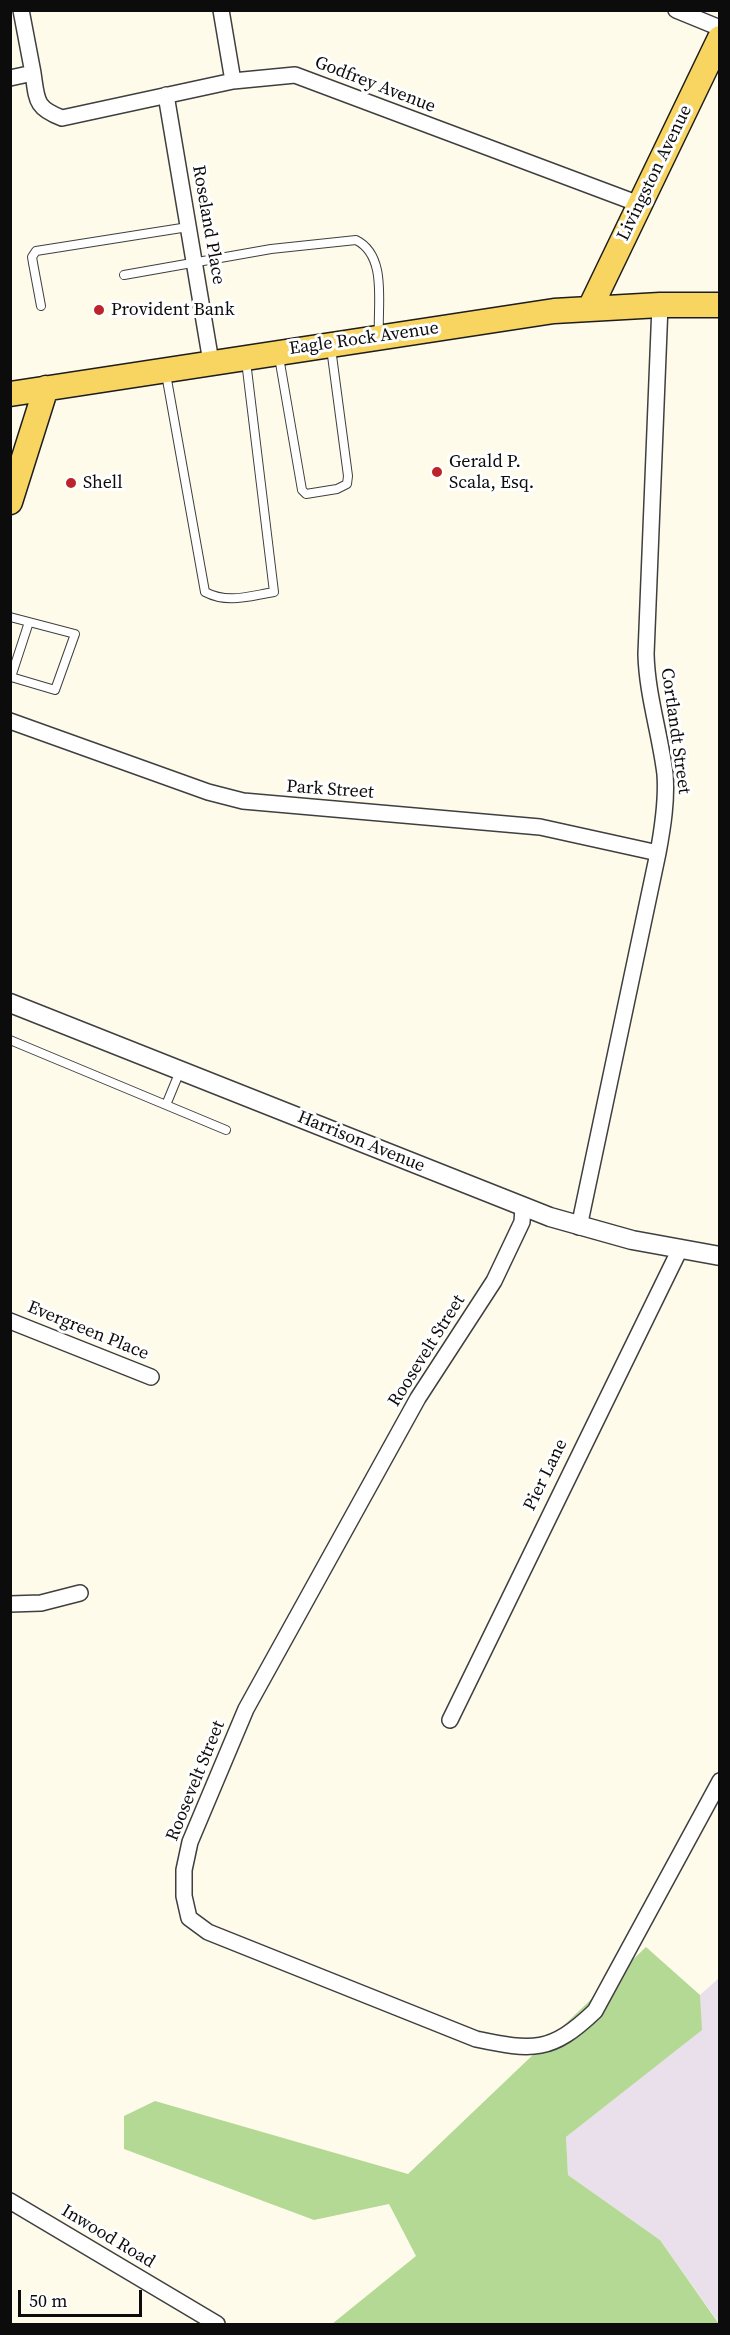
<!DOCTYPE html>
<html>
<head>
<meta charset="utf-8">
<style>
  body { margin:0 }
  #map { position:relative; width:730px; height:2335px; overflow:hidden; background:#fffbeb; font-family:"Source Serif 4",serif }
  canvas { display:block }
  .frame { position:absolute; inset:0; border:12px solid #0c0c0c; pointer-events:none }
  .scale { position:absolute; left:18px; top:2290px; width:124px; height:27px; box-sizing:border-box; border:3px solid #0c0c0c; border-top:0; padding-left:8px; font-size:18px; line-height:21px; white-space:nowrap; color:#0c0c0c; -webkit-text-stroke:4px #fff; paint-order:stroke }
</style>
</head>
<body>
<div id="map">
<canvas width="730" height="2335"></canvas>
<div class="frame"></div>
<div class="scale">50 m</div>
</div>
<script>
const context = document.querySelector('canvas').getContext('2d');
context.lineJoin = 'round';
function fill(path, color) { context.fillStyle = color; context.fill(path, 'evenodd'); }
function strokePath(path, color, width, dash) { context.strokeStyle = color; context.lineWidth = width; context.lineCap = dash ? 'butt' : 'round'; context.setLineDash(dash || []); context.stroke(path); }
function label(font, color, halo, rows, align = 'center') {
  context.font = font + ' "Source Serif 4",serif'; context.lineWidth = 6; context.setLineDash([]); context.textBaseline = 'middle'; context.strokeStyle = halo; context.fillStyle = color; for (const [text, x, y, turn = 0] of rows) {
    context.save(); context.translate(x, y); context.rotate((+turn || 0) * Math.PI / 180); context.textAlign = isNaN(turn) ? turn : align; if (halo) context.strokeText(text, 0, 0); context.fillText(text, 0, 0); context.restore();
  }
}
fill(new Path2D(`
  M 719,1978 L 719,2323 L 660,2240 L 568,2175 L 566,2137 L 701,2030 L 700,1995 Z`), '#eae0eb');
fill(new Path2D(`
  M 646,1947 L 700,1995 L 702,2030 L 566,2137 L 568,2175 L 660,2240 L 719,2324 L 332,2324 L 416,2256 L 389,2204 L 314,2220 L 124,2149 L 124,2116 L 155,2101 L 408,2174 Z`), '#b3d994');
const service = new Path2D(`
  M 124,275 L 271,249 L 356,240 C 388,256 377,305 379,336
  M 41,306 L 33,263 L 32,257 L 36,251 L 188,227
  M 279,357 L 302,490 L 306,494 L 337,489 L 347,484 L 348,476 L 331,348
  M 166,374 L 205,592 C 228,604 249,596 274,592 L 246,361
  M 10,617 L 75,634 L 55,690 L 11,677 L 29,622
  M 10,1040 L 166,1105 L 180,1071
  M 166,1105 L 226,1130`);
const minor = new Path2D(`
  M 21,10 L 33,73
  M 221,10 L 233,81
  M 676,10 L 720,28
  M 10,78 L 33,73 C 37,100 35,108 62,118 L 233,81 L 295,75 L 639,204
  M 166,95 L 211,362
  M 10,721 L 208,792 L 243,801 L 540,827 L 658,853
  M 523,1207 L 522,1222 L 494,1281 L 418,1398 L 246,1709 L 190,1842 L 184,1870 L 184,1896 L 189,1918 L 208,1932 L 476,2039 C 533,2051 551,2053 595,2011 L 720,1781
  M 579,1227 L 658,853 C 663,826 667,800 665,774 C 660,733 647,695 646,654 L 660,305
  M 10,1321 L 151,1377
  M 10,1604 L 41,1603 L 80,1593
  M 450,1720 L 680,1249
  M 10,2201 L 217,2324`);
const tertiary = new Path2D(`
  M 10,1003 L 550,1217 L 632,1240 L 720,1256`);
const primary = new Path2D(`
  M 590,308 L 720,38
  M 10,394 L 554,311 L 660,305 L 720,305
  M 10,502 L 46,388`);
strokePath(service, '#3f3f3f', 10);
strokePath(minor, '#3f3f3f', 18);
strokePath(tertiary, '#3f3f3f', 21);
strokePath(primary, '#1d1d1d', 27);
strokePath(service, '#fff', 8);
strokePath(minor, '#fff', 15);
strokePath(tertiary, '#fff', 18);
strokePath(primary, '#f8d461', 24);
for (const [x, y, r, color] of [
  [99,310,6,"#bb242b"],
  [437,472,6,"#bb242b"],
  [71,483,6,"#bb242b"]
]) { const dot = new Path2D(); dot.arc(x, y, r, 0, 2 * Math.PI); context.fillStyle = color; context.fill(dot); strokePath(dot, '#fff', 2); }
label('18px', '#0c0c0c', '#fff', [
  ["Godfrey Avenue",375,85,21],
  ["Livingston Avenue",655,173,-64],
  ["Roseland Place",208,225,80],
  ["Eagle Rock Avenue",364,339,-8],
  ["Cortlandt Street",675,731,82],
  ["Park Street",330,790,4],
  ["Harrison Avenue",361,1142,22],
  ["Evergreen Place",88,1331,22],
  ["Roosevelt Street",427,1351,-58],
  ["Pier Lane",546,1475,-64],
  ["Roosevelt Street",196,1781,-68],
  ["Inwood Road",108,2237,31]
]);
label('18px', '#0c0c0c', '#fff', [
  ["Provident Bank",111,310],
  ["Gerald P.",449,462],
  ["Scala, Esq.",449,483],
  ["Shell",83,483]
], 'left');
</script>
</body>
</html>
